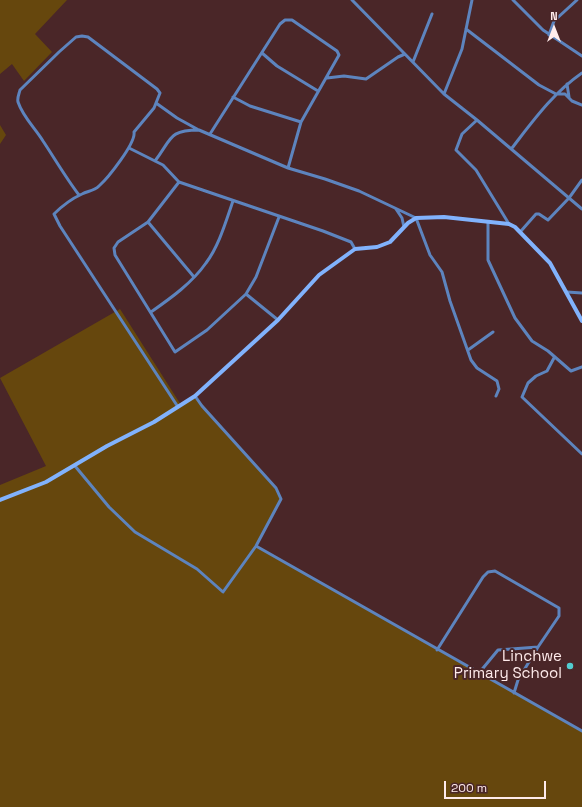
<!DOCTYPE html>
<html>
<head>
<meta charset="utf-8">
<style>
  body { margin:0 }
  #map { position:relative; width:582px; height:807px; overflow:hidden; background:#4a2628; font-family:"Space Grotesk",sans-serif }
  canvas { display:block }
  .north { position:absolute; left:534px; top:8px; width:40px; height:40px; -webkit-text-stroke:3px #4a2628; paint-order:stroke; rotate:0deg; font-size:11px; font-weight:700; line-height:16px; text-align:center; color:#ffebeb }
  .north::after { content:''; display:block; margin:auto; width:14px; height:18px; background:#ffebeb; clip-path:polygon(50% 0,100% 100%,50% 72%,0 100%) }
  .scale { position:absolute; left:444px; top:781px; width:102px; height:18px; box-sizing:border-box; border:2px solid #ffebeb; border-top:0; padding-left:5px; font-size:12px; line-height:14px; white-space:nowrap; color:#ffebeb; -webkit-text-stroke:3px #4a2628; paint-order:stroke }
</style>
</head>
<body>
<div id="map">
<canvas width="582" height="807"></canvas>
<div class="north">N</div>
<div class="scale">200 m</div>
</div>
<script>
const context = document.querySelector('canvas').getContext('2d');
context.lineJoin = 'round';
function fill(path, color) { context.fillStyle = color; context.fill(path, 'evenodd'); }
function strokePath(path, color, width, dash) { context.strokeStyle = color; context.lineWidth = width; context.lineCap = dash ? 'butt' : 'round'; context.setLineDash(dash || []); context.stroke(path); }
function label(font, color, halo, rows, align = 'center') {
  context.font = font + ' "Space Grotesk",sans-serif'; context.lineWidth = 4; context.setLineDash([]); context.textBaseline = 'middle'; context.strokeStyle = halo; context.fillStyle = color; for (const [text, x, y, turn = 0] of rows) {
    context.save(); context.translate(x, y); context.rotate((+turn || 0) * Math.PI / 180); context.textAlign = isNaN(turn) ? turn : align; if (halo) context.strokeText(text, 0, 0); context.fillText(text, 0, 0); context.restore();
  }
}
fill(new Path2D(`
  M 0,0 L 67,0 L 35,34 L 52,52 L 24,81 L 12,64 L 0,74 Z
  M 0,125 L 6,135 L 0,144 Z
  M 120,309 L 181,405 L 195,396 L 276,488 L 281,499 L 256,546 L 582,731 L 582,807 L 0,807 L 0,485 L 46,466 L 0,378 Z`), '#66470d');
strokePath(new Path2D(`
  M 352,0 L 444,94 L 477,120 L 582,209
  M 513,0 L 543,30 L 582,56
  M 466,29 L 539,85 L 556,94 L 565,94 L 572,101 L 582,105
  M 549,35 L 554,21 L 577,0
  M 262,53 L 277,66 L 318,91
  M 413,62 L 432,14
  M 327,78 L 344,76 L 366,79 L 398,57 L 405,54
  M 567,84 L 569,97
  M 444,94 L 462,49 L 472,0
  M 233,97 L 250,106 L 301,122
  M 156,103 L 177,118 L 197,129
  M 477,120 L 462,134 L 456,150 L 476,170 L 509,224
  M 210,134 L 280,24 L 285,20 L 292,20 L 337,51 L 339,55 L 301,122 L 288,168
  M 129,148 L 163,165 L 179,182
  M 512,148 C 533,121 553,93 582,73
  M 155,161 C 172,139 168,130 199,130 L 288,168 L 325,179 L 359,191 L 416,218 L 430,255 L 442,272 L 450,301 L 471,360 L 477,368 L 497,381 L 499,389 L 496,396
  M 79,195 C 66,178 55,159 43,141 C 35,128 23,117 18,102 C 17,98 19,94 20,90 L 59,52 L 76,37 L 82,36 L 88,37 L 157,89 L 160,93 L 154,108 L 134,132 C 136,143 108,178 99,186 C 94,191 88,191 82,194 C 71,199 62,206 54,214 L 60,226 L 178,407
  M 396,209 L 402,218 L 404,227
  M 279,217 L 256,277 L 246,294 L 207,330 L 175,352 L 115,255 L 114,248 L 118,242 L 148,222 L 179,182 L 323,231 L 351,242 L 355,249
  M 148,222 L 194,277
  M 488,222 L 488,260 L 515,318 L 532,341 L 548,351 L 571,371 L 582,367
  M 521,231 L 536,214 L 539,214 L 548,220 L 569,198 L 582,180
  M 567,292 L 582,293
  M 246,294 L 278,320
  M 151,312 C 171,298 192,283 206,263 C 219,246 226,221 233,201
  M 468,350 L 493,332
  M 554,358 L 547,371 L 536,376 L 528,383 L 522,397 L 582,454
  M 75,466 L 109,507 L 135,532 L 197,569 L 223,592 L 256,546 L 281,499 L 276,488 L 202,406 L 195,396
  M 256,546 L 582,731
  M 437,650 L 483,577 L 488,572 L 495,571 L 559,608 L 559,616 L 538,647 L 498,650 L 479,673
  M 514,693 L 518,680 L 538,647`), '#5d84be', 3);
strokePath(new Path2D(`
  M 0,500 L 46,482 L 107,446 L 154,422 L 195,396 L 278,320 L 319,275 L 355,249 L 377,247 L 390,242 L 408,223 L 416,218 L 444,217 L 509,224 L 515,227 L 550,263 L 582,321`), '#81b2fc', 4);
for (const [x, y, r, color] of [
  [570,666,4,"#52ccd0"]
]) { const dot = new Path2D(); dot.arc(x, y, r, 0, 2 * Math.PI); context.fillStyle = color; context.fill(dot); strokePath(dot, '#4a2628', 1.5); }
label('15px', '#ffebeb', '#4a2628', [
  ["Linchwe",562,657],
  ["Primary School",562,674]
], 'right');
</script>
</body>
</html>
